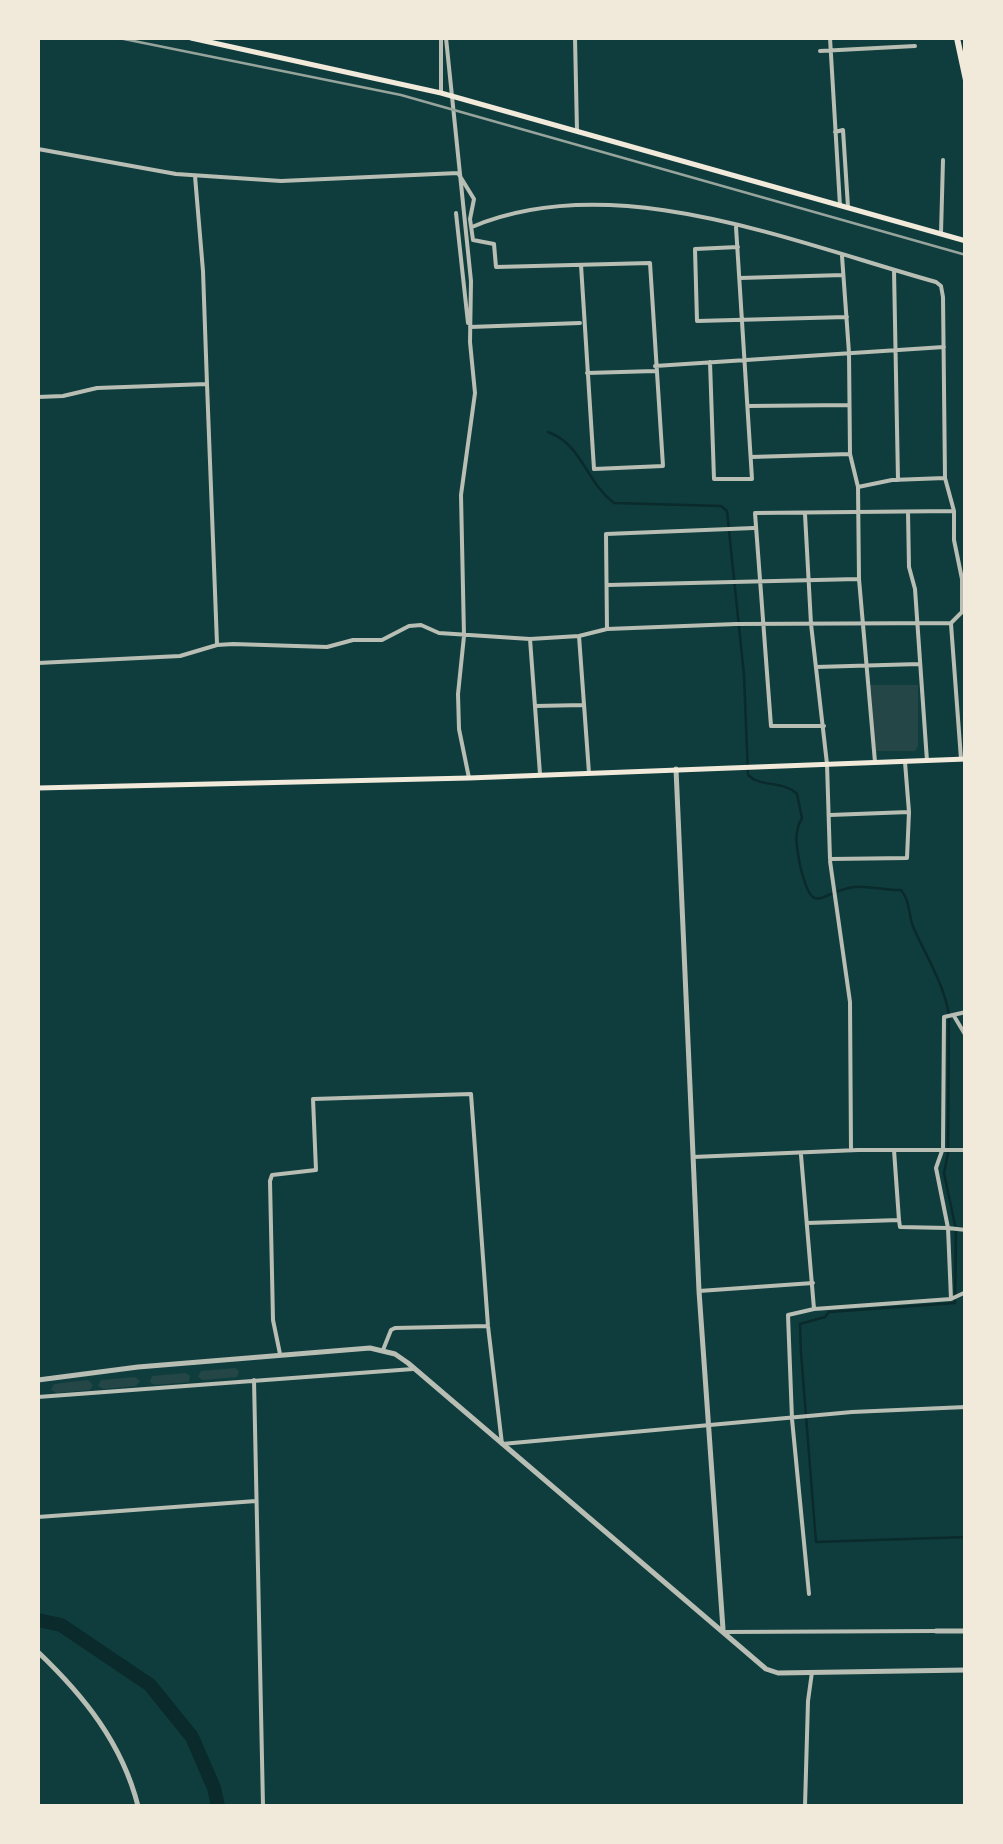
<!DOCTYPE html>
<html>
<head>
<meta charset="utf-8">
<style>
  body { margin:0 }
  #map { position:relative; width:1003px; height:1844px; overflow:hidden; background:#0f3d3e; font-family:"Sofia Sans Condensed",sans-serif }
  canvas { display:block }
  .frame { position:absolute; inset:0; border:40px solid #f1e9da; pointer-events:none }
</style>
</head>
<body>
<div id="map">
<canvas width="1003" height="1844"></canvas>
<div class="frame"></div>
</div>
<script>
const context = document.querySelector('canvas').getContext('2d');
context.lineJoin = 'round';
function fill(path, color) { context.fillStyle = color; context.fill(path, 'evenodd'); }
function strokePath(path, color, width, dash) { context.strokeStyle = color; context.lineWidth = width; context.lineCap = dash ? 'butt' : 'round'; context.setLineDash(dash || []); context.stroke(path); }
fill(new Path2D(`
  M 869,685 L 918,685 L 918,746 L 915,751 L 876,751 Z
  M 235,1368 L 239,1371 L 237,1377 L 203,1380 L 198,1377 L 201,1371 Z
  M 186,1373 L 190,1376 L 189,1382 L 155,1385 L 150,1382 L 152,1376 Z
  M 135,1377 L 140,1381 L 136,1386 L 104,1389 L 98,1386 L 101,1380 Z
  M 88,1380 L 93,1385 L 90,1390 L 57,1393 L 51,1390 L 54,1384 Z`), '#244646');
strokePath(new Path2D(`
  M 548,432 C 583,445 585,481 614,503 L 721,506 L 727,511 L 744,675 L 748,775 C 761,788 783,780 797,794 L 802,818 C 793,833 797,848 800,865 C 813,920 819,892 854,887 C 866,885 887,891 901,890 C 911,902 908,916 914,929 C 927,957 943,983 949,1014 L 948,1153 L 944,1173 L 956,1230 L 955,1303 L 829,1312 L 825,1317 L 800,1324 L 801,1353 L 816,1542 L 966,1537`), '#0a2a2b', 2.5);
strokePath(new Path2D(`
  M 38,1620 L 61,1625 L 150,1685 L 192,1737 L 214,1788 L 218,1806`), '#0a2a2b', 14);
strokePath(new Path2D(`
  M 441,38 L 441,93
  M 446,38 L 471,281 L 470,342 L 475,393 L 461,495 L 464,636 L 458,694 L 459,729 L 469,778
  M 575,38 L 577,131
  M 830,38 L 840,206
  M 820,51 L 915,46
  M 835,132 L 843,130 L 848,207
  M 38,149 L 176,174 L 281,181 L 458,173 L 474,199 L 470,219 L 473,240 L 494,244 L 496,267 L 650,263 L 663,466 L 594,469 L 581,265
  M 456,213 L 468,323
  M 472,227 C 614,167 795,243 936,282 L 941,286 L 943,297 L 945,478 L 954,511
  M 941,233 L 943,160
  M 738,247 L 695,249 L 697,321 L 847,317
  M 842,256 L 849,353 L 850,454 L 858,487 L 859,579 L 875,762
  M 894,270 L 898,480
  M 740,278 L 843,275
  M 470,327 L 580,323
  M 710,362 L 714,479 L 752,479 L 736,227
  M 655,366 L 944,347
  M 587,373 L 655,371
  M 207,384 L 217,644
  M 38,397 L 63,396 L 97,388 L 207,384 L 203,271 L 195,176
  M 748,406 L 849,405
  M 751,457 L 850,454
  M 858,487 L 892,480 L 945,478
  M 908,512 L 909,567 L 915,589 L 927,761
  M 805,514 L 811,624 L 827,764 L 830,859 L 907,858 L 909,812 L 905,762
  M 608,585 L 858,579
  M 951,624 L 961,759
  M 607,629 L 606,534 L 754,528
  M 579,636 L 589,773
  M 530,639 L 540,774
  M 38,663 L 180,656 L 217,645 L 233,644 L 327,647 L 353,640 L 382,640 L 409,626 L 421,625 L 439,633 L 530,639 L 579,636 L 607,629 L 736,624 L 951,623 L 962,612 L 962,579 L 966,579
  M 816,667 L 919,664
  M 535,706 L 584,705
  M 824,726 L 771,726 L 755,513 L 954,511 L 954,540 L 962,579
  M 830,815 L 909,812
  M 830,861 L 850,1002 L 851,1150
  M 954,1016 L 966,1036
  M 801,1155 L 814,1309
  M 693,1157 L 858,1150 L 966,1150
  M 899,1220 L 900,1227 L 948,1228 L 936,1168 L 943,1148 L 944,1017 L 966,1012
  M 807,1223 L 899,1220 L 894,1150
  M 699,1291 L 813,1283
  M 951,1299 L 948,1228 L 966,1230
  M 383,1350 L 391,1330 L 395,1328 L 488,1326
  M 280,1354 L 273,1320 L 270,1181 L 272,1175 L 316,1170 L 313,1099 L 471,1094 L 488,1326 L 502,1444 L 852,1412 L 966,1407
  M 254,1380 L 263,1806
  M 38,1397 L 413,1369
  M 38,1517 L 256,1501
  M 809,1594 L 792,1419 L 788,1315 L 814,1309 L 951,1299 L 966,1292
  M 725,1632 L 936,1631
  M 805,1806 L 808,1701 L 812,1672`), '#b8beb3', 4);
strokePath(new Path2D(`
  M 676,769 L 699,1291 L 723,1629
  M 38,1380 L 138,1367 L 370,1348 L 395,1354 L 408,1363 L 766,1669 L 778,1673 L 966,1670
  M 936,1631 L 966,1631
  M 38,1652 C 84,1696 122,1743 138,1806`), '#b8beb3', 5);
strokePath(new Path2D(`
  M 191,38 L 441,93 L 966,241
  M 38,788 L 469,778 L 966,759`), '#f1e9da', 5);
strokePath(new Path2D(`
  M 957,38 L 966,80`), '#f1e9da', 6);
strokePath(new Path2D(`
  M 119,38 L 401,95 L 966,255`), '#97a49c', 2.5);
</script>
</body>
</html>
